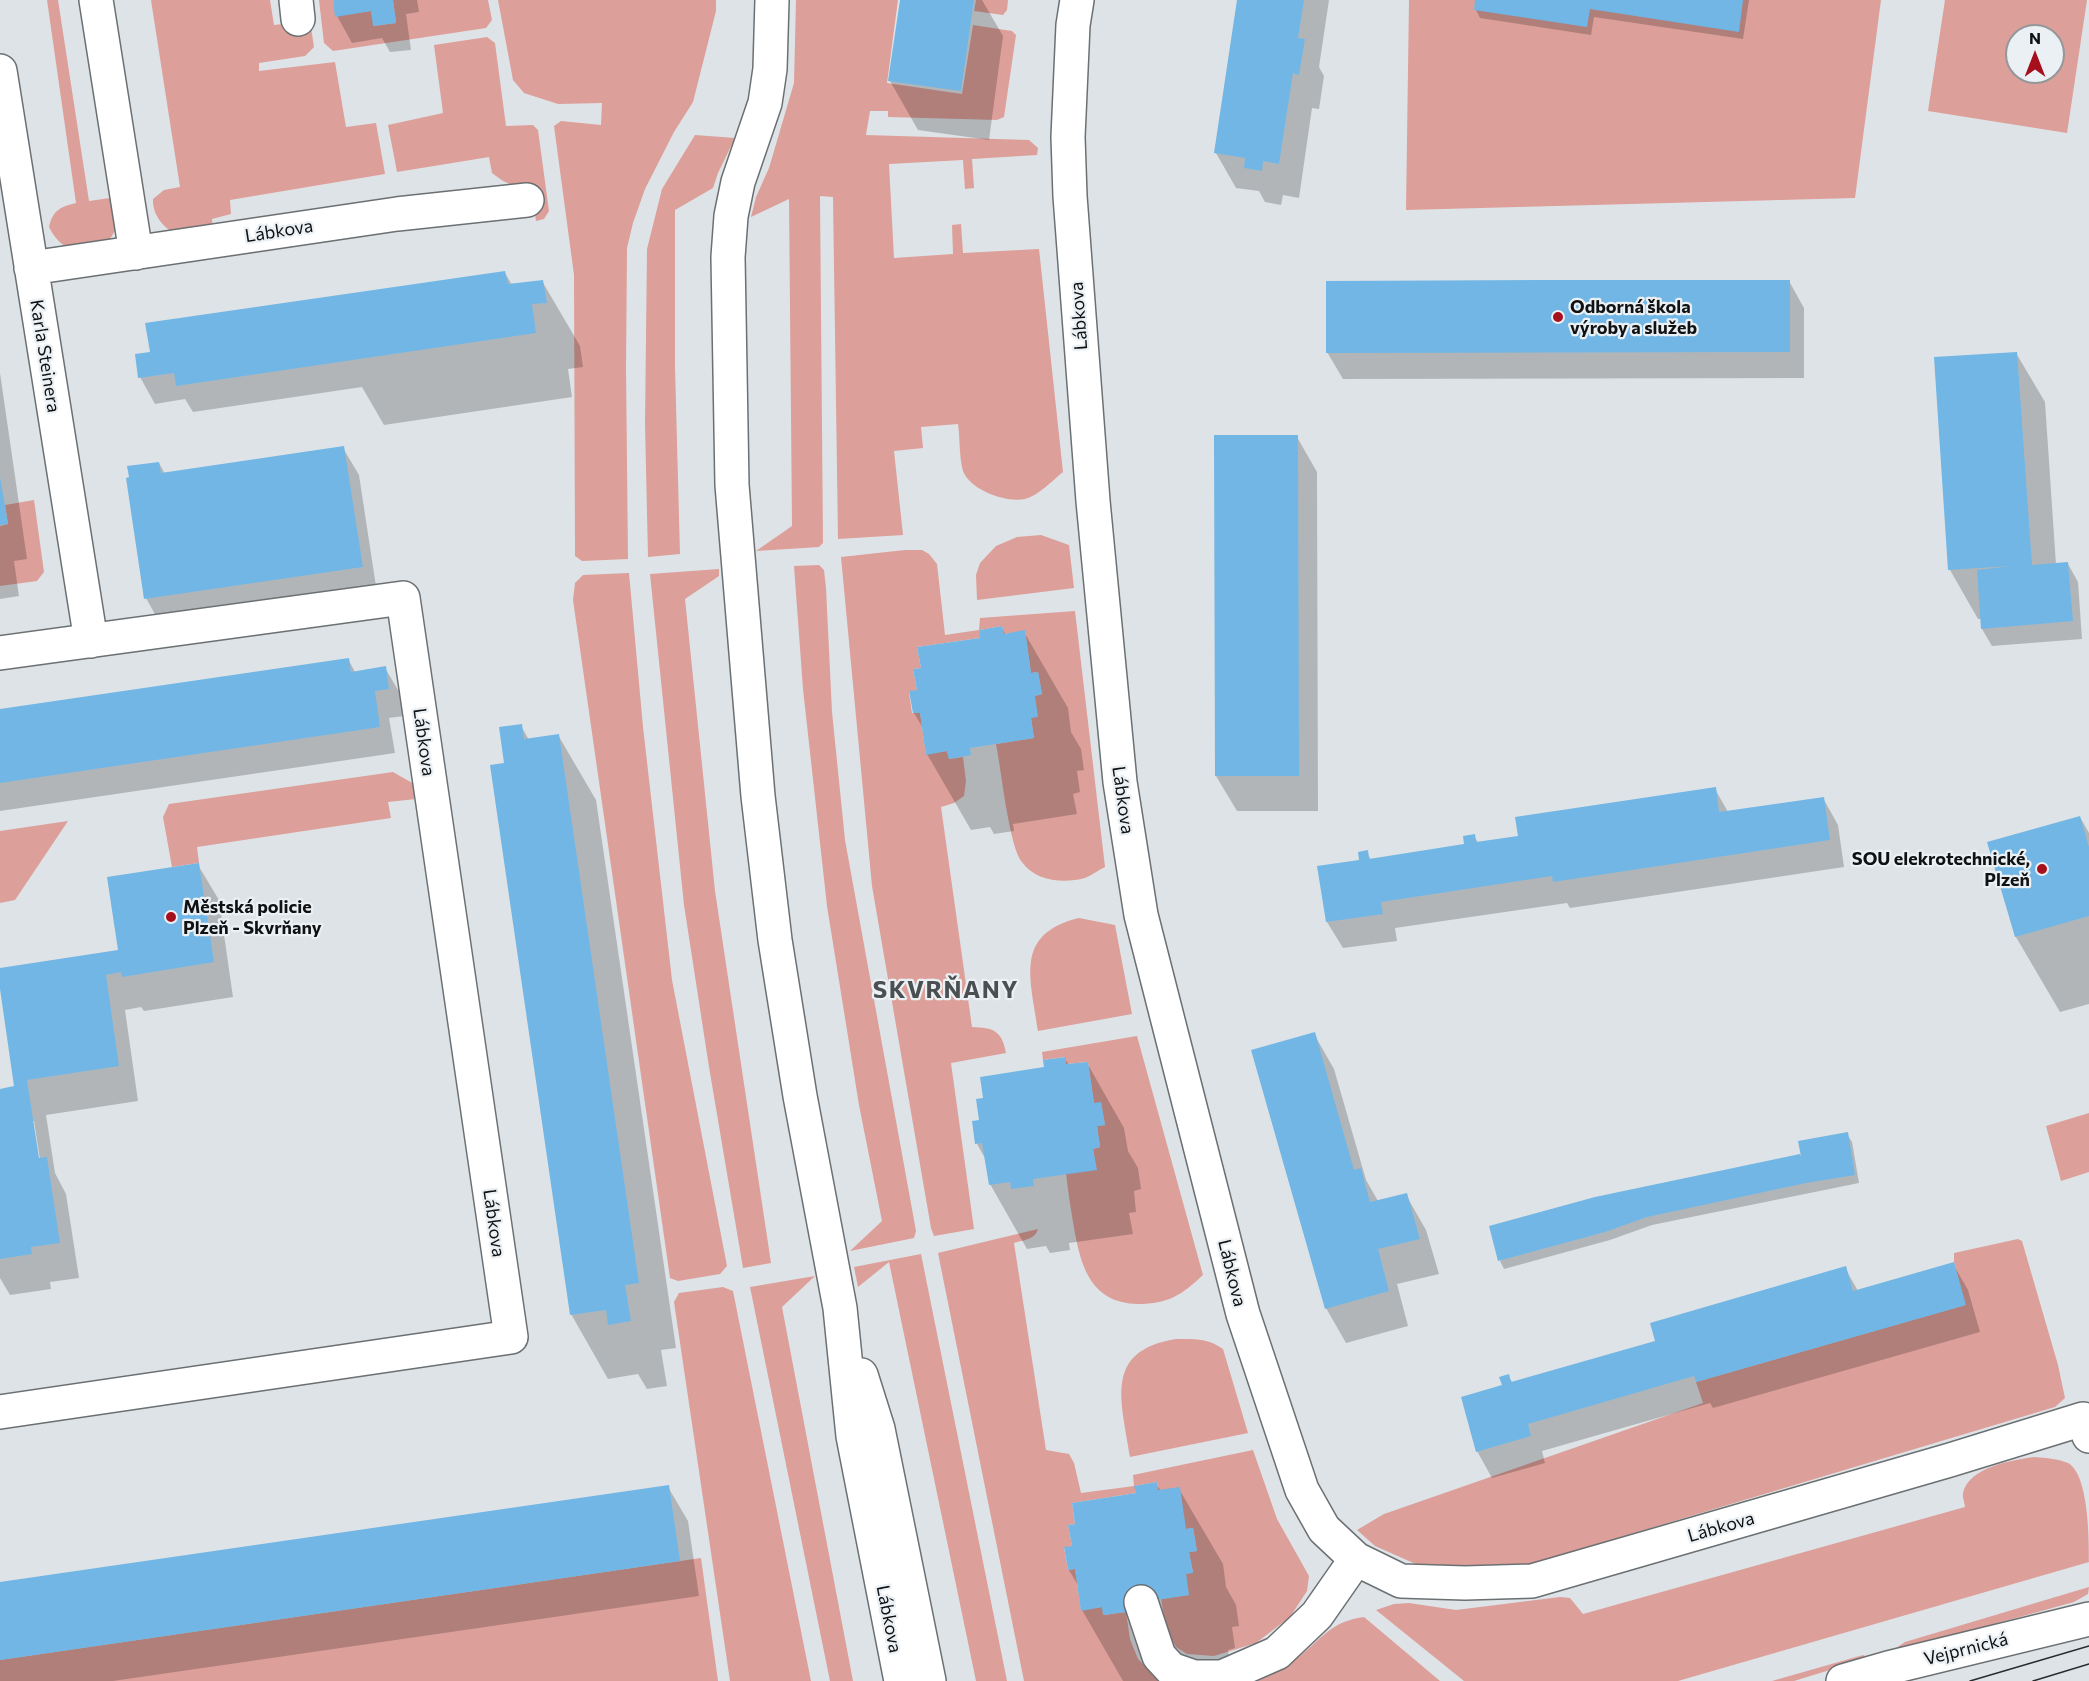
<!DOCTYPE html>
<html>
<head>
<meta charset="utf-8">
<style>
  body { margin:0 }
  #map { position:relative; width:2089px; height:1681px; overflow:hidden; background:#dee3e7; font-family:Commissioner,sans-serif }
  canvas { display:block }
  .north { position:absolute; left:2005px; top:24px; width:60px; height:60px; box-sizing:border-box; background:#ebf0f4; border:2px solid #93979a; border-radius:50%; rotate:0deg; font-size:16px; font-weight:700; line-height:24px; text-align:center; color:#0f1112 }
  .north::after { content:''; display:block; margin:auto; width:21px; height:27px; background:#a60f1c; clip-path:polygon(50% 0,100% 100%,50% 72%,0 100%) }
</style>
</head>
<body>
<div id="map">
<canvas width="2089" height="1681"></canvas>
<div class="north">N</div>
</div>
<script>
const context = document.querySelector('canvas').getContext('2d');
context.lineJoin = 'round';
function fill(path, color) { context.fillStyle = color; context.fill(path, 'evenodd'); }
function strokePath(path, color, width, dash) { context.strokeStyle = color; context.lineWidth = width; context.lineCap = dash ? 'butt' : 'round'; context.setLineDash(dash || []); context.stroke(path); }
function label(font, color, halo, rows, align = 'center') {
  context.font = font + ' Commissioner,sans-serif'; context.lineWidth = 4.5; context.setLineDash([]); context.textBaseline = 'middle'; context.strokeStyle = halo; context.fillStyle = color; for (const [text, x, y, turn = 0] of rows) {
    context.save(); context.translate(x, y); context.rotate((+turn || 0) * Math.PI / 180); context.textAlign = isNaN(turn) ? turn : align; if (halo) context.strokeText(text, 0, 0); context.fillText(text, 0, 0); context.restore();
  }
}
fill(new Path2D(`
  M 47,0 L 58,0 L 89,201 L 110,198 L 117,206 L 117,227 L 109,241 C 81,249 65,258 49,227 C 53,210 60,207 76,203 Z
  M 151,0 L 270,0 L 274,25 L 310,21 L 314,47 L 305,56 L 259,63 L 259,71 L 335,62 L 346,127 L 376,123 L 385,174 L 230,200 L 231,214 L 212,219 L 213,230 C 204,231 193,236 184,235 C 167,234 152,216 153,199 L 164,190 L 180,187 Z
  M 319,0 L 333,0 L 336,16 L 371,11 L 374,26 L 396,23 L 393,0 L 488,0 L 492,20 L 486,28 L 333,51 L 324,43 Z
  M 498,0 L 716,0 L 716,11 L 693,102 L 674,132 L 645,189 L 633,223 L 627,248 L 626,368 L 628,559 L 582,561 L 575,556 L 574,275 L 554,126 L 561,121 L 601,125 L 602,103 L 558,104 L 524,93 L 513,80 Z
  M 796,0 L 898,0 L 887,83 L 962,94 L 973,25 L 1012,31 L 1016,35 L 1004,117 L 997,120 L 888,117 L 888,111 L 870,111 L 866,135 L 1029,140 L 1038,148 L 1037,155 L 972,159 L 974,188 L 965,189 L 963,160 L 889,164 L 894,258 L 953,254 L 952,225 L 961,224 L 963,253 L 1039,249 L 1063,472 C 1053,480 1038,496 1025,499 C 1006,503 970,490 963,471 C 959,458 960,437 958,424 L 921,427 L 923,448 L 894,451 L 903,535 L 838,539 L 833,197 L 820,196 L 823,543 L 819,547 L 756,551 L 792,526 L 789,199 L 751,217 L 756,197 L 769,168 L 794,83 Z
  M 976,0 L 1008,0 L 1007,10 L 1003,15 L 974,11 Z
  M 1409,0 L 1881,0 L 1855,198 L 1406,210 Z
  M 1945,0 L 2087,0 L 2067,133 L 1928,111 ZM 2017,36 L 2053,36 L 2053,72 L 2017,72 Z
  M 487,37 L 495,43 L 506,126 L 533,125 L 538,130 L 549,211 L 544,219 L 536,221 L 531,185 C 512,187 508,185 492,173 L 489,157 L 397,172 L 388,125 L 443,113 L 434,45 Z
  M 695,135 L 735,138 L 718,173 L 713,188 L 675,210 L 675,367 L 680,554 L 648,557 L 645,424 L 647,249 L 662,189 Z
  M 34,500 L 44,572 L 37,581 L 0,586 L 0,526 L 8,524 L 5,505 Z
  M 1041,535 L 1069,545 L 1074,588 L 977,600 L 976,575 L 980,563 L 996,546 L 1017,537 Z
  M 905,550 L 922,550 L 929,554 L 937,564 L 945,635 L 979,630 L 980,618 L 1075,611 L 1105,867 C 1099,870 1092,875 1085,878 C 1063,884 1035,881 1022,862 C 1009,846 1001,768 996,744 L 1034,738 L 1031,718 L 1035,696 L 1042,694 L 1038,672 L 1031,673 L 1025,631 L 1004,634 L 1002,626 L 980,630 L 980,638 L 917,647 L 921,668 L 913,669 L 917,690 L 909,692 L 912,713 L 920,713 L 926,754 L 947,751 L 949,759 L 963,757 L 966,781 L 964,796 L 954,803 L 941,807 L 972,1027 C 993,1028 1002,1030 1006,1053 L 951,1063 L 974,1229 L 934,1236 L 931,1228 L 872,886 L 841,557 Z
  M 819,565 L 824,570 L 826,588 L 832,712 L 845,840 L 916,1231 L 914,1238 L 850,1251 L 882,1221 L 859,1105 L 827,906 L 803,689 L 794,566 Z
  M 719,569 L 719,576 L 685,599 L 715,891 L 771,1263 L 743,1268 L 709,1067 L 684,905 L 650,574 Z
  M 629,573 L 643,727 L 672,980 L 727,1266 L 720,1274 L 678,1281 L 670,1278 L 573,600 L 575,583 L 583,575 Z
  M 393,772 L 414,784 L 416,799 L 388,802 L 391,818 L 197,847 L 199,863 L 172,867 L 163,817 L 169,804 Z
  M 68,821 L 15,900 L 0,903 L 0,831 Z
  M 1079,918 L 1115,925 L 1132,1014 L 1038,1031 C 1031,979 1013,934 1079,918 Z
  M 1137,1036 L 1203,1275 C 1182,1295 1168,1304 1138,1304 C 1091,1303 1081,1267 1074,1228 C 1071,1210 1068,1192 1066,1173 L 1096,1169 L 1093,1149 L 1100,1147 L 1097,1126 L 1105,1125 L 1101,1103 L 1094,1103 L 1088,1062 L 1066,1064 L 1065,1057 L 1043,1060 L 1042,1052 Z
  M 2089,1113 L 2089,1172 L 2061,1181 L 2046,1126 Z
  M 1038,1229 C 1035,1240 1023,1240 1014,1243 L 1046,1450 L 1069,1454 L 1074,1463 L 1081,1493 L 1134,1486 L 1133,1475 L 1253,1450 L 1277,1519 L 1309,1576 L 1307,1591 L 1290,1617 L 1256,1643 L 1214,1656 L 1187,1654 L 1176,1647 L 1167,1632 L 1161,1599 L 1188,1595 L 1186,1574 L 1193,1572 L 1189,1552 L 1197,1551 L 1193,1528 L 1186,1529 L 1158,1490 L 1157,1482 L 1135,1486 L 1136,1493 L 1072,1503 L 1075,1524 L 1068,1525 L 1072,1546 L 1064,1548 L 1068,1570 L 1075,1569 L 1081,1610 L 1102,1607 L 1104,1615 L 1126,1612 L 1130,1639 L 1138,1659 L 1158,1679 L 1157,1681 L 1024,1681 L 938,1253 Z
  M 2018,1239 L 2022,1241 L 2058,1365 L 2065,1398 L 2055,1407 L 1534,1563 L 1501,1569 L 1465,1570 L 1418,1565 L 1375,1546 L 1357,1530 L 1384,1514 L 1703,1403 L 1696,1382 L 1965,1305 L 1954,1262 L 1954,1253 Z
  M 921,1254 L 1007,1681 L 976,1681 L 889,1262 L 858,1287 L 854,1267 Z
  M 815,1276 L 782,1307 L 853,1681 L 830,1681 L 750,1287 Z
  M 723,1287 L 733,1291 L 811,1681 L 730,1681 L 674,1302 L 679,1293 Z
  M 1176,1339 C 1194,1339 1208,1338 1223,1349 L 1248,1433 L 1130,1457 C 1122,1402 1102,1351 1176,1339 Z
  M 2035,1457 C 2046,1458 2059,1459 2068,1463 C 2089,1475 2089,1539 2089,1562 L 1678,1681 L 1464,1681 L 1376,1610 L 1394,1604 L 1409,1603 L 1456,1610 L 1560,1597 L 1570,1598 L 1583,1614 L 1965,1507 C 1965,1503 1962,1497 1963,1493 C 1969,1467 2012,1460 2035,1457 Z
  M 701,1558 L 718,1681 L 0,1681 L 0,1660 Z
  M 2089,1587 L 2088,1594 L 2074,1602 L 1896,1651 L 1896,1648 L 1905,1642 Z
  M 1364,1617 L 1440,1681 L 1257,1681 C 1268,1675 1280,1670 1290,1663 C 1318,1645 1328,1621 1364,1617 Z
  M 1863,1655 L 1869,1658 L 1794,1681 L 1772,1681 Z`), '#dd9f99');
fill(new Path2D(`
  M 334,0 L 417,0 L 419,12 L 406,14 L 411,50 L 390,52 L 382,38 L 352,43 L 337,16 Z
  M 901,0 L 982,0 L 1003,36 L 989,140 L 918,130 L 890,81 Z
  M 1238,0 L 1329,0 L 1319,67 L 1324,76 L 1319,109 L 1312,108 L 1299,198 L 1283,195 L 1281,205 L 1265,202 L 1259,191 L 1236,188 L 1216,153 Z
  M 1477,0 L 1749,0 L 1743,39 L 1594,17 L 1591,35 L 1480,18 L 1476,10 Z
  M 505,273 L 512,285 L 542,281 L 580,346 L 583,367 L 568,369 L 572,397 L 384,425 L 362,387 L 193,412 L 185,399 L 155,404 L 140,377 Z
  M 1789,281 L 1804,308 L 1804,378 L 1343,379 L 1327,352 Z
  M 2016,353 L 2045,402 L 2056,565 L 2068,564 L 2078,582 L 2082,639 L 1992,646 L 1982,629 L 1982,619 L 1978,619 L 1950,570 Z
  M 0,373 L 27,559 L 14,561 L 19,596 L 0,599 Z
  M 1297,437 L 1317,472 L 1318,811 L 1237,811 L 1216,776 Z
  M 343,448 L 359,475 L 377,593 L 161,625 L 146,598 L 159,463 L 165,474 Z
  M 1002,628 L 1006,635 L 1024,632 L 1068,708 L 1071,732 L 1081,749 L 1084,770 L 1077,771 L 1080,792 L 1073,794 L 1077,814 L 1013,824 L 1014,831 L 994,834 L 990,827 L 971,830 L 927,754 L 924,730 L 914,713 L 922,669 Z
  M 348,659 L 355,672 L 385,668 L 401,695 L 404,716 L 389,718 L 395,753 L 0,811 L 0,710 Z
  M 521,726 L 529,740 L 558,735 L 596,800 L 676,1348 L 661,1350 L 667,1386 L 647,1389 L 638,1374 L 608,1379 L 571,1314 L 506,764 Z
  M 1715,789 L 1728,812 L 1823,798 L 1838,825 L 1844,867 L 1570,908 L 1567,903 L 1395,928 L 1397,941 L 1343,948 L 1327,922 L 1367,852 L 1371,860 L 1465,846 L 1474,836 L 1479,844 L 1519,838 Z
  M 2080,817 L 2089,833 L 2089,1004 L 2060,1012 L 2016,937 L 1989,843 Z
  M 198,865 L 219,900 L 233,997 L 144,1011 L 141,1007 L 125,1010 L 138,1101 L 46,1115 L 55,1173 L 66,1194 L 79,1278 L 50,1282 L 51,1289 L 10,1295 L 0,1278 L 0,1090 L 16,1088 L 0,970 L 120,952 ZM 31,1121 L 34,1121 L 41,1166 L 38,1166 Z
  M 1314,1034 L 1334,1069 L 1366,1180 L 1378,1201 L 1406,1195 L 1426,1230 L 1439,1274 L 1397,1284 L 1408,1326 L 1346,1343 L 1326,1308 Z
  M 1065,1059 L 1069,1065 L 1087,1063 L 1124,1128 L 1128,1151 L 1138,1168 L 1141,1189 L 1134,1191 L 1136,1212 L 1129,1213 L 1133,1234 L 1069,1243 L 1070,1250 L 1050,1253 L 1046,1246 L 1027,1249 L 990,1184 L 986,1160 L 977,1144 L 985,1100 Z
  M 1847,1134 L 1852,1142 L 1859,1183 L 1652,1225 L 1610,1240 L 1504,1269 L 1500,1261 L 1595,1198 L 1802,1155 Z
  M 1953,1264 L 1968,1290 L 1980,1332 L 1713,1408 L 1710,1403 L 1542,1451 L 1545,1463 L 1492,1478 L 1477,1451 L 1508,1376 L 1513,1383 L 1657,1342 L 1845,1268 L 1858,1291 Z
  M 1156,1484 L 1161,1491 L 1179,1489 L 1223,1564 L 1226,1587 L 1236,1605 L 1239,1626 L 1232,1627 L 1235,1648 L 1228,1650 L 1231,1670 L 1168,1681 L 1123,1681 L 1082,1610 L 1079,1587 L 1069,1570 L 1077,1525 Z
  M 668,1487 L 688,1521 L 699,1596 L 113,1681 L 0,1681 L 0,1584 Z`), '#0003');
fill(new Path2D(`
  M 333,0 L 393,0 L 396,23 L 373,26 L 371,11 L 335,17 Z
  M 900,0 L 974,0 L 961,91 L 888,81 Z
  M 1237,0 L 1304,0 L 1298,38 L 1305,39 L 1299,75 L 1293,73 L 1279,164 L 1263,161 L 1262,171 L 1244,168 L 1245,158 L 1214,153 Z
  M 1475,0 L 1743,0 L 1739,32 L 1590,9 L 1587,27 L 1474,10 Z
  M 505,271 L 508,284 L 543,280 L 547,303 L 532,304 L 536,333 L 176,386 L 174,373 L 138,378 L 135,354 L 150,352 L 145,323 Z
  M 1542,280 L 1790,280 L 1790,352 L 1326,353 L 1326,281 Z
  M 2017,352 L 2032,565 L 2068,562 L 2073,621 L 1981,629 L 1977,570 L 2011,566 L 1948,570 L 1934,357 Z
  M 1214,435 L 1298,435 L 1299,776 L 1215,776 Z
  M 344,446 L 363,567 L 144,599 L 126,478 L 129,477 L 127,466 L 159,462 L 161,473 Z
  M 0,477 L 8,524 L 0,525 Z
  M 1002,626 L 1004,634 L 1025,630 L 1031,673 L 1038,672 L 1042,694 L 1035,696 L 1038,717 L 1031,718 L 1034,738 L 970,748 L 971,755 L 949,759 L 947,751 L 926,755 L 920,713 L 913,713 L 909,691 L 917,690 L 913,669 L 921,668 L 917,647 L 980,638 L 980,630 Z
  M 349,658 L 351,672 L 386,666 L 389,689 L 375,691 L 380,727 L 0,783 L 0,709 Z
  M 522,724 L 524,739 L 559,734 L 639,1283 L 625,1285 L 631,1321 L 608,1325 L 606,1310 L 570,1315 L 490,765 L 504,763 L 499,727 Z
  M 1716,787 L 1719,812 L 1824,797 L 1830,840 L 1553,882 L 1552,876 L 1381,902 L 1383,914 L 1326,922 L 1317,866 L 1359,860 L 1358,852 L 1368,850 L 1369,859 L 1464,844 L 1463,836 L 1475,834 L 1476,842 L 1518,836 L 1515,817 Z
  M 2080,816 L 2089,847 L 2089,916 L 2015,937 L 1987,842 Z
  M 199,863 L 214,962 L 122,977 L 121,972 L 106,975 L 119,1066 L 27,1080 L 39,1158 L 47,1157 L 60,1243 L 31,1247 L 32,1254 L 0,1259 L 0,1089 L 14,1086 L 0,989 L 0,968 L 118,950 L 107,877 Z
  M 1315,1032 L 1354,1170 L 1361,1168 L 1370,1202 L 1407,1193 L 1420,1239 L 1378,1249 L 1389,1291 L 1325,1309 L 1251,1050 Z
  M 1066,1057 L 1066,1064 L 1088,1062 L 1094,1103 L 1101,1102 L 1105,1125 L 1097,1126 L 1100,1147 L 1093,1149 L 1097,1170 L 1033,1179 L 1034,1186 L 1011,1189 L 1010,1182 L 989,1185 L 982,1143 L 975,1144 L 972,1121 L 979,1120 L 976,1099 L 983,1098 L 980,1077 L 1044,1067 L 1043,1060 Z
  M 1848,1132 L 1855,1175 L 1806,1183 L 1647,1217 L 1605,1232 L 1498,1261 L 1489,1226 L 1595,1197 L 1800,1154 L 1802,1162 L 1798,1141 Z
  M 1954,1262 L 1966,1305 L 1696,1382 L 1694,1376 L 1528,1424 L 1531,1436 L 1476,1452 L 1461,1397 L 1502,1385 L 1499,1377 L 1509,1374 L 1511,1382 L 1655,1341 L 1650,1323 L 1846,1266 L 1853,1291 Z
  M 1157,1482 L 1158,1490 L 1180,1487 L 1186,1529 L 1193,1528 L 1197,1551 L 1189,1552 L 1193,1573 L 1186,1574 L 1189,1595 L 1125,1605 L 1126,1612 L 1103,1615 L 1102,1607 L 1081,1611 L 1075,1569 L 1068,1570 L 1064,1547 L 1072,1546 L 1068,1525 L 1075,1524 L 1072,1503 L 1136,1493 L 1134,1486 Z
  M 669,1485 L 680,1561 L 0,1660 L 0,1582 Z`), '#71b6e4');
const street = new Path2D(`
  M 96,0 L 136,253
  M 296,0 L 298,19
  M 1077,0 L 1073,25 L 1068,137 L 1070,196 L 1093,501 L 1120,782 L 1141,915 L 1243,1314 L 1302,1490 L 1324,1529 L 1356,1559 L 1401,1581 L 1465,1583 L 1532,1581 L 1950,1460 L 2083,1419 L 2089,1436
  M 0,71 L 91,641
  M 31,268 L 397,214 L 527,200
  M 0,653 L 403,598 L 511,1337 L 0,1412
  M 1141,1602 L 1159,1656 L 1171,1669 L 1194,1677 L 1222,1677 L 1277,1653 L 1317,1615 L 1356,1559`);
const secondary = new Path2D(`
  M 772,0 L 770,69 L 765,103 L 738,182 L 731,216 L 728,257 L 732,485 L 758,796 L 775,940 L 800,1096 L 840,1308 L 853,1436 L 901,1681
  M 861,1375 L 878,1429 L 929,1681
  M 1843,1681 L 1888,1668 L 2089,1619`);
strokePath(street, '#6b7073', 36);
strokePath(secondary, '#6b7073', 36);
strokePath(street, '#fff', 33);
strokePath(secondary, '#fff', 33);
strokePath(new Path2D(`
  M 1970,1681 L 2089,1646
  M 2033,1681 L 2089,1664`), '#27292b', 1.5);
for (const [x, y, r, color] of [
  [1558,317,6,"#a60f1c"],
  [2042,869,6,"#a60f1c"],
  [171,917,6,"#a60f1c"]
]) { const dot = new Path2D(); dot.arc(x, y, r, 0, 2 * Math.PI); context.fillStyle = color; context.fill(dot); strokePath(dot, '#ebf0f4', 2); }
label('18px', '#0f1112', '#ebf0f4', [
  ["Lábkova",279,231,-9],
  ["Lábkova",1079,316,-94],
  ["Karla Steinera",45,356,81],
  ["Lábkova",424,742,82],
  ["Lábkova",1123,800,82],
  ["Lábkova",494,1223,82],
  ["Lábkova",1232,1273,76],
  ["Lábkova",1721,1527,-16],
  ["Lábkova",889,1619,79],
  ["Vejprnická",1966,1649,-14]
]);
label('bold 18px', '#0f1112', '#ebf0f4', [
  ["Odborná škola",1570,307],
  ["výroby a služeb",1570,328],
  ["SOU elekrotechnické,",2030,859,"right"],
  ["Plzeň",2030,880,"right"],
  ["Městská policie",183,907],
  ["Plzeň - Skvrňany",183,928]
], 'left');
context.letterSpacing = '1.5px';
label('bold 24px', '#4b4f52', '#ebf0f4', [
  ["SKVRŇANY",946,990]
]);
context.letterSpacing = '0px';
</script>
</body>
</html>
